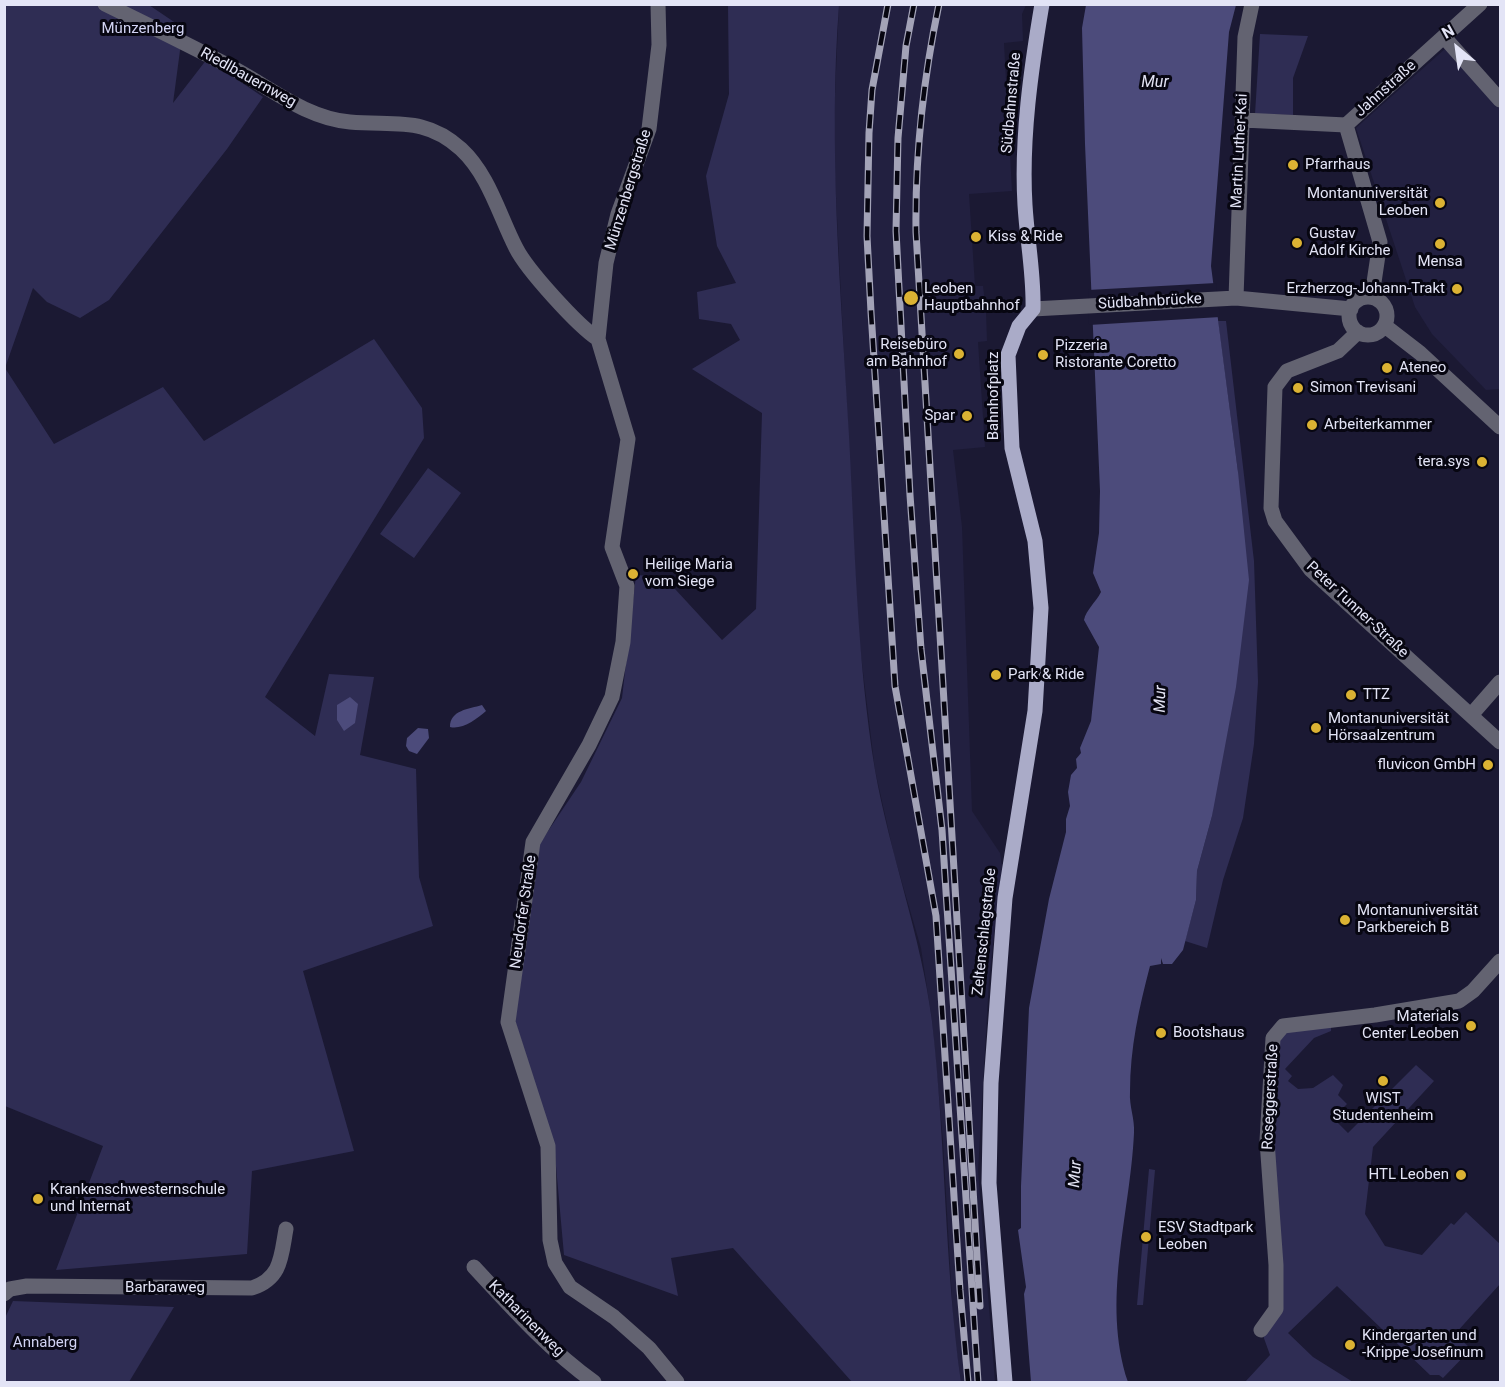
<!DOCTYPE html>
<html>
<head>
<meta charset="utf-8">
<style>
  body { margin:0 }
  #map { position:relative; width:1505px; height:1387px; overflow:hidden; background:#1b1933; font-family:Roboto,sans-serif }
  canvas { display:block }
  .frame { position:absolute; inset:0; border:6px solid #e3e4f6; pointer-events:none }
  .north { position:absolute; left:1427px; top:18px; width:60px; height:60px; -webkit-text-stroke:4px #070611; paint-order:stroke; rotate:331deg; font-size:16px; font-weight:700; line-height:24px; text-align:center; color:#e3e4f6 }
  .north::after { content:''; display:block; margin:auto; width:21px; height:27px; background:#e3e4f6; clip-path:polygon(50% 0,100% 100%,50% 72%,0 100%) }
</style>
</head>
<body>
<div id="map">
<canvas width="1505" height="1387"></canvas>
<div class="frame"></div>
<div class="north">N</div>
</div>
<script>
const context = document.querySelector('canvas').getContext('2d');
context.lineJoin = 'round';
function fill(path, color) { context.fillStyle = color; context.fill(path, 'evenodd'); }
function strokePath(path, color, width, dash) { context.strokeStyle = color; context.lineWidth = width; context.lineCap = dash ? 'butt' : 'round'; context.setLineDash(dash || []); context.stroke(path); }
function label(font, color, halo, rows, align = 'center') {
  context.font = font + ' Roboto,sans-serif'; context.lineWidth = 6; context.setLineDash([]); context.textBaseline = 'middle'; context.strokeStyle = halo; context.fillStyle = color; for (const [text, x, y, turn = 0] of rows) {
    context.save(); context.translate(x, y); context.rotate((+turn || 0) * Math.PI / 180); context.textAlign = isNaN(turn) ? turn : align; if (halo) context.strokeText(text, 0, 0); context.fillText(text, 0, 0); context.restore();
  }
}
fill(new Path2D(`
  M 839,5 L 1026,5 L 1022,14 L 1023,41 L 1004,43 L 1012,191 L 969,194 L 975,286 L 983,286 L 986,311 L 987,341 L 978,342 L 985,447 L 953,450 L 962,527 L 972,811 L 1000,853 L 1002,866 L 989,981 L 978,1171 L 995,1382 L 961,1382 L 954,1335 L 943,1141 L 932,1021 L 921,948 L 894,855 L 875,770 L 858,631 L 833,138 Z
  M 1446,48 L 1500,107 L 1500,389 L 1486,390 L 1432,334 L 1415,307 L 1356,128 Z`), '#222040');
fill(new Path2D(`
  M 4,5 L 149,5 L 183,28 L 173,103 L 207,59 L 263,97 L 227,149 L 109,300 L 80,318 L 47,302 L 33,288 L 5,368 Z
  M 728,5 L 839,5 C 828,149 841,292 849,436 C 855,548 857,659 875,770 C 890,855 921,935 932,1021 C 946,1141 944,1263 961,1382 L 852,1382 L 733,1248 L 671,1258 L 678,1296 L 564,1255 L 554,1144 L 515,1021 L 540,843 L 581,782 L 622,698 L 636,575 L 664,577 L 722,640 L 756,609 L 762,413 L 692,369 L 740,340 L 731,324 L 699,319 L 697,292 L 736,283 L 717,246 L 706,176 L 729,94 Z
  M 1260,34 L 1308,36 L 1293,78 L 1293,115 L 1255,114 Z
  M 1218,321 L 1226,321 L 1254,561 L 1258,682 L 1254,744 L 1243,818 L 1223,880 L 1207,948 L 1185,941 L 1196,900 L 1197,871 L 1212,816 L 1238,472 Z
  M 374,339 L 422,408 L 424,438 L 265,697 L 315,736 L 329,674 L 374,677 L 360,755 L 416,769 L 419,877 L 433,926 L 303,971 L 354,1151 L 252,1171 L 247,1254 L 56,1270 L 103,1146 L 5,1106 L 5,368 L 54,444 L 163,387 L 204,441 Z
  M 428,468 L 461,493 L 414,558 L 380,534 Z
  M 1331,1021 L 1331,1031 L 1314,1038 L 1285,1069 L 1292,1076 L 1288,1081 L 1298,1089 L 1313,1088 L 1333,1075 L 1343,1085 L 1338,1095 L 1347,1104 L 1333,1118 L 1348,1133 L 1416,1065 L 1434,1081 L 1373,1147 L 1365,1214 L 1385,1246 L 1422,1255 L 1451,1223 L 1454,1225 L 1466,1212 L 1500,1244 L 1500,1284 L 1455,1334 L 1471,1349 L 1443,1378 L 1439,1375 L 1430,1375 L 1337,1286 L 1288,1333 L 1313,1357 L 1353,1382 L 1245,1382 L 1270,1355 L 1261,1330 L 1276,1309 L 1269,1092 L 1283,1026 Z
  M 1149,1169 L 1155,1170 L 1143,1305 L 1137,1305 Z
  M 13,1301 L 174,1307 L 129,1382 L 5,1382 L 4,1320 Z`), '#2f2d54');
fill(new Path2D(`
  M 1086,5 L 1236,5 L 1229,32 L 1211,266 L 1238,472 L 1249,580 L 1236,687 L 1212,816 L 1197,871 L 1196,900 L 1183,950 L 1172,964 L 1163,964 L 1161,958 L 1161,964 L 1150,966 C 1139,1008 1130,1048 1130,1092 C 1129,1106 1135,1119 1134,1133 C 1130,1216 1101,1301 1128,1382 L 1031,1382 L 1024,1294 L 1026,1287 L 1018,1230 L 1021,1228 L 1021,1186 L 1029,1008 L 1049,899 L 1066,832 L 1066,819 L 1070,806 L 1068,792 L 1071,775 L 1077,768 L 1076,759 L 1081,753 L 1080,748 L 1091,721 L 1099,647 L 1084,620 C 1086,610 1096,602 1101,592 L 1093,573 L 1099,533 L 1100,491 L 1085,144 L 1082,28 Z
  M 350,697 L 358,704 L 355,723 L 344,731 L 337,720 L 337,705 Z
  M 482,705 L 486,711 C 477,719 462,730 450,727 C 450,710 469,709 482,705 Z
  M 418,728 L 428,729 L 429,738 L 417,754 L 409,751 L 406,746 L 407,738 Z`), '#4c4b7b');
fill(new Path2D(`
  M 1216,283 L 1220,317 L 1089,325 L 1088,290 Z`), '#1b1933');
strokePath(new Path2D(`
  M 105,4 C 146,24 187,44 227,65 C 267,85 304,118 350,122 C 394,126 425,116 461,149 C 489,175 499,215 516,248 C 527,270 578,326 598,339
  M 658,4 L 659,45 L 649,129 L 618,214 L 606,263 L 598,339 L 628,439 L 612,547 L 627,586 L 623,642 L 612,697 L 589,745 L 533,842 L 508,1022 L 548,1146 L 550,1240 L 555,1263 L 570,1287 L 614,1317 L 649,1348 L 677,1382
  M 1444,37 L 1500,100
  M 1243,120 L 1346,125
  M 1369,297 L 1373,289 L 1380,242 L 1346,125 L 1480,4
  M1349 316a19 19 0 1 1 38 0a19 19 0 1 1-38 0Z
  M 1236,298 L 1245,37 L 1252,4
  M 1033,309 L 1236,298 L 1351,309
  M 1385,326 L 1420,353 L 1500,427
  M 1358,332 L 1338,351 L 1287,371 L 1275,387 L 1271,508 L 1275,521 L 1311,570 L 1500,742
  M 1472,714 L 1500,682
  M 474,1267 C 511,1307 549,1350 594,1382
  M 4,1294 L 10,1289 L 27,1286 L 252,1288 C 282,1278 281,1256 286,1229
  M 1261,1330 L 1276,1309 L 1276,1265 L 1267,1141 L 1273,1038 L 1283,1026 L 1375,1015 L 1459,1001 L 1473,991 L 1500,961`), '#636371', 15);
strokePath(new Path2D(`
  M 1005,1382 L 989,1183 L 991,1083 L 1005,898 L 1035,711 L 1041,608 L 1035,541 L 1012,448 L 1008,355 L 1019,326 L 1033,309 C 1034,274 1027,240 1025,205 C 1021,139 1031,69 1042,4`), '#aaabc8', 15);
const rail = new Path2D(`
  M 888,4 L 872,90 L 869,133 L 867,236 L 871,312 L 895,686 L 936,916 L 960,1290 L 968,1382
  M 914,4 L 906,46 L 898,138 L 896,231 L 910,495 L 921,649 L 942,830 L 978,1382
  M 939,4 C 923,80 915,155 916,232 L 980,1306`);
strokePath(rail, '#a3a3b7', 7);
strokePath(rail, '#070611', 4.5, [14]);
for (const [x, y, r, color] of [
  [1293,165,6,"#dbb233"],
  [1440,203,6,"#dbb233"],
  [976,237,6,"#dbb233"],
  [1297,243,6,"#dbb233"],
  [1440,244,6,"#dbb233"],
  [1457,289,6,"#dbb233"],
  [911,298,8,"#dbb233"],
  [959,354,6,"#dbb233"],
  [1043,355,6,"#dbb233"],
  [1387,368,6,"#dbb233"],
  [1298,388,6,"#dbb233"],
  [967,416,6,"#dbb233"],
  [1312,425,6,"#dbb233"],
  [1482,462,6,"#dbb233"],
  [633,574,6,"#dbb233"],
  [996,675,6,"#dbb233"],
  [1351,695,6,"#dbb233"],
  [1316,728,6,"#dbb233"],
  [1488,765,6,"#dbb233"],
  [1345,920,6,"#dbb233"],
  [1471,1026,6,"#dbb233"],
  [1161,1033,6,"#dbb233"],
  [1383,1081,6,"#dbb233"],
  [1461,1175,6,"#dbb233"],
  [38,1199,6,"#dbb233"],
  [1146,1237,6,"#dbb233"],
  [1350,1345,6,"#dbb233"]
]) { const dot = new Path2D(); dot.arc(x, y, r, 0, 2 * Math.PI); context.fillStyle = color; context.fill(dot); strokePath(dot, '#070611', 2); }
label('15px', '#d2d3f3', '#070611', [
  ["Münzenberg",143,29],
  ["Annaberg",45,1343]
]);
label('15px', '#e3e4f6', '#070611', [
  ["Riedlbauernweg",248,78,29],
  ["Jahnstraße",1386,89,-42],
  ["Südbahnstraße",1012,103,-85],
  ["Martin Luther-Kai",1240,151,-87],
  ["Münzenbergstraße",629,190,-73],
  ["Südbahnbrücke",1150,302,-3],
  ["Bahnhofplatz",994,396,-90],
  ["Peter Tunner-Straße",1357,610,43],
  ["Neudorfer Straße",524,912,-82],
  ["Zeltenschlagstraße",985,932,-84],
  ["Roseggerstraße",1271,1097,-87],
  ["Barbaraweg",165,1288],
  ["Katharinenweg",526,1319,45]
]);
label('15px', '#e3e4f6', '#070611', [
  ["Pfarrhaus",1305,165],
  ["Montanuniversität",1428,194,"right"],
  ["Leoben",1428,211,"right"],
  ["Gustav",1309,234],
  ["Adolf Kirche",1309,251],
  ["Kiss & Ride",988,237],
  ["Mensa",1440,262,"center"],
  ["Leoben",924,289],
  ["Hauptbahnhof",924,306],
  ["Erzherzog-Johann-Trakt",1445,289,"right"],
  ["Reisebüro",947,345,"right"],
  ["am Bahnhof",947,362,"right"],
  ["Pizzeria",1055,346],
  ["Ristorante Coretto",1055,363],
  ["Ateneo",1399,368],
  ["Simon Trevisani",1310,388],
  ["Spar",955,416,"right"],
  ["Arbeiterkammer",1324,425],
  ["tera.sys",1470,462,"right"],
  ["Heilige Maria",645,565],
  ["vom Siege",645,582],
  ["Park & Ride",1008,675],
  ["TTZ",1363,695],
  ["Montanuniversität",1328,719],
  ["Hörsaalzentrum",1328,736],
  ["fluvicon GmbH",1476,765,"right"],
  ["Montanuniversität",1357,911],
  ["Parkbereich B",1357,928],
  ["Materials",1459,1017,"right"],
  ["Center Leoben",1459,1034,"right"],
  ["Bootshaus",1173,1033],
  ["WIST",1383,1099,"center"],
  ["Studentenheim",1383,1116,"center"],
  ["HTL Leoben",1449,1175,"right"],
  ["Krankenschwesternschule",50,1190],
  ["und Internat",50,1207],
  ["ESV Stadtpark",1158,1228],
  ["Leoben",1158,1245],
  ["Kindergarten und",1362,1336],
  ["-Krippe Josefinum",1362,1353]
], 'left');
label('italic 16px', '#e2e2f3', '#070611', [
  ["Mur",1155,83],
  ["Mur",1161,699,-89],
  ["Mur",1076,1174,-86]
]);
</script>
</body>
</html>
